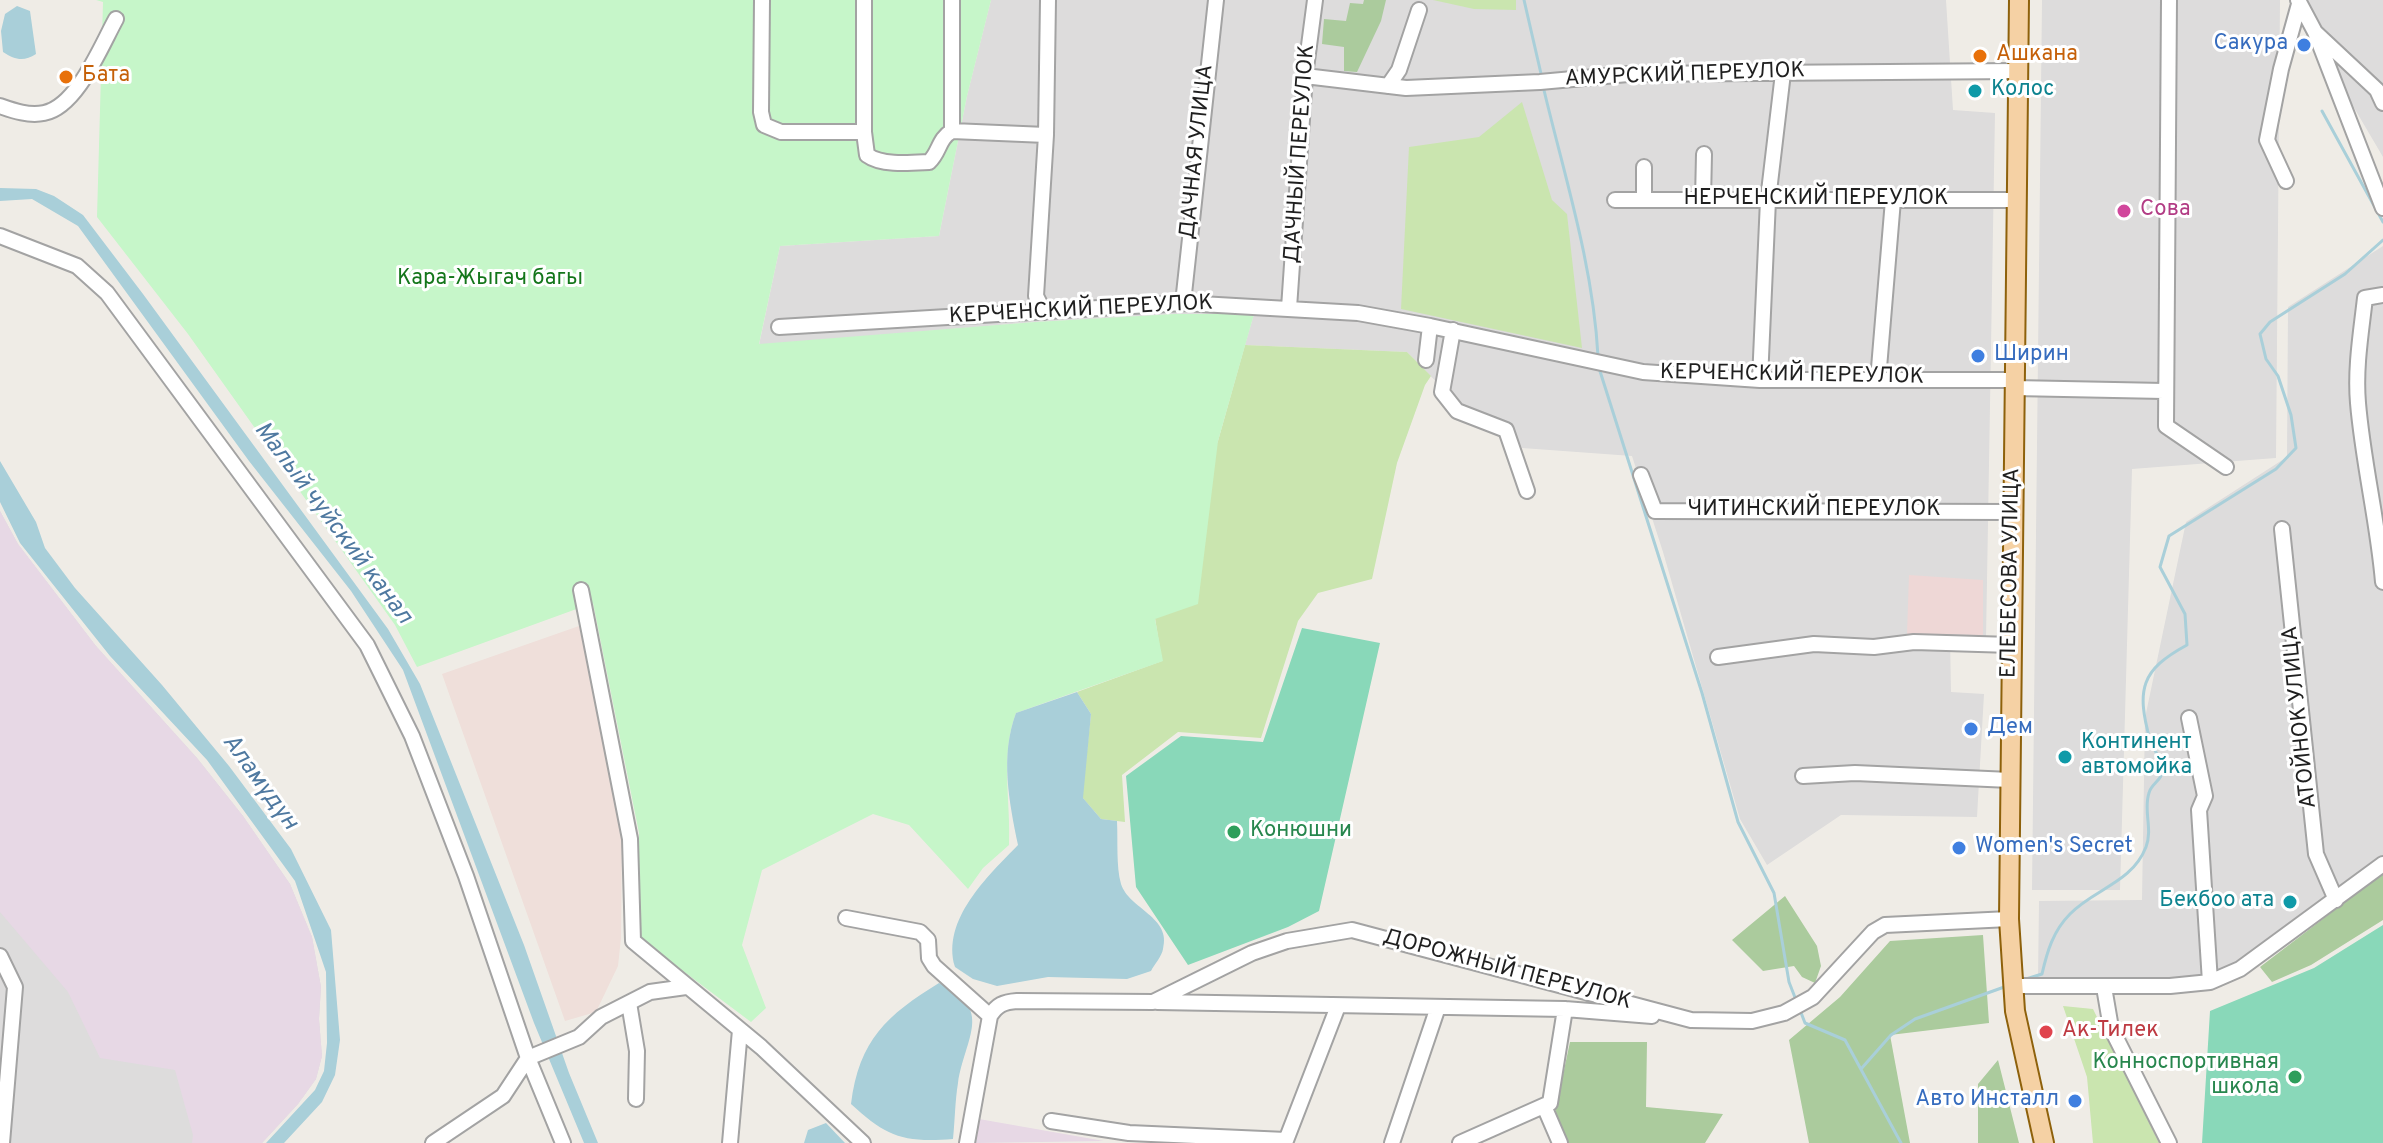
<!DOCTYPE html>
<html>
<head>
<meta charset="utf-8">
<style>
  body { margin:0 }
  canvas { display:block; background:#efece6 }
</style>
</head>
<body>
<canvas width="2383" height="1143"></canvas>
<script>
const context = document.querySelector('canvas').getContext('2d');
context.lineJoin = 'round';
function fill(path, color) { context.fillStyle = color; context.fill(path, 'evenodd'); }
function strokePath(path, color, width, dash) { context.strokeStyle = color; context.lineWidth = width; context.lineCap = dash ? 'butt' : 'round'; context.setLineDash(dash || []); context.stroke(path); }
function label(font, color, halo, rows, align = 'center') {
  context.font = font + ' Overpass,sans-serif'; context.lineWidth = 6; context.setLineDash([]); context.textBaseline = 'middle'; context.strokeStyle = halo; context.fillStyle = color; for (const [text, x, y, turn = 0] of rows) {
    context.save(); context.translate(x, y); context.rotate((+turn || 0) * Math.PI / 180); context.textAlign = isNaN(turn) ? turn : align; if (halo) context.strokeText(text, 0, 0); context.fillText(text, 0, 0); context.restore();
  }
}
fill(new Path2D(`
  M 991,0 L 1946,0 L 1953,110 L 1995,113 L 1986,639 L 1950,638 L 1951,692 L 1984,694 L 1977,817 L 1841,815 L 1767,865 L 1740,819 L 1663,552 L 1632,456 L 1522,448 L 1510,423 L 1461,407 L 1407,352 L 1245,345 L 1254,314 L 1175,314 L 1035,322 L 759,345 L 780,246 L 939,236 L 967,96 Z
  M 2042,0 L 2280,0 L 2276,458 L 2132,469 L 2120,890 L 2032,890 Z
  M 2296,0 L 2383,0 L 2383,157 L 2296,9 Z
  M 2383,246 L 2383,860 L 2242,964 L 2206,979 L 2038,980 L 2039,901 L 2142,900 L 2145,718 L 2186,522 L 2287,457 L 2288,307 Z
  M 0,511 L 18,544 L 96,646 L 197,758 L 243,816 L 290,884 L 312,937 L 321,987 L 319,1019 L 322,1056 L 316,1079 L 298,1104 L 262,1143 L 0,1143 Z`), '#dddcdc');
fill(new Path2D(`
  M 1909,575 L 1983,580 L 1983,635 L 1907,634 Z`), '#eed7d6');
fill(new Path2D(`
  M 0,511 L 18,544 L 96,646 L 197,758 L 243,816 L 290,884 L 312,937 L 321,987 L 319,1019 L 322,1056 L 316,1079 L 298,1104 L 262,1143 L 192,1143 L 193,1135 L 175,1070 L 100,1058 L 68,992 L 0,912 Z
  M 979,1119 L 1104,1141 L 976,1143 Z`), '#e7d8e5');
fill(new Path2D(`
  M 579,626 L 622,825 L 621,938 L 618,966 L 596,1012 L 565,1021 L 442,674 Z`), '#efdfda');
fill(new Path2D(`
  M 1433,0 L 1516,0 L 1516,10 L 1474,9 Z
  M 1522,102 L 1552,200 L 1567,214 L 1582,348 L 1401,309 L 1409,147 L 1479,137 Z
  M 1245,345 L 1407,352 L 1431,376 L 1425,385 L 1397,463 L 1372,579 L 1318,593 L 1298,621 L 1261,738 L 1178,732 L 1122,775 L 1125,822 L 1101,819 L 1082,797 L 1091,714 L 1077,692 L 1162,661 L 1155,618 L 1218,441 Z
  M 2063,1006 L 2093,1009 L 2159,1143 L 2093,1143 L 2087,1077 Z`), '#cae5af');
fill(new Path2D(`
  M 1364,0 L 1386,0 L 1381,21 L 1357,72 L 1344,71 L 1344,47 L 1322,44 L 1324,19 L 1346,21 L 1350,3 L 1363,4 Z
  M 2383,873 L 2383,920 L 2311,965 L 2272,982 L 2260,967 Z
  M 1785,896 L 1817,946 L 1821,966 L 1815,983 L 1802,977 L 1794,966 L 1763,971 L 1732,940 Z
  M 1983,935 L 1989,1023 L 1890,1035 L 1910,1143 L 1809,1143 L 1789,1040 L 1840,997 L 1890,941 Z
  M 1570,1042 L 1647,1042 L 1646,1107 L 1723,1114 L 1705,1143 L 1565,1143 L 1554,1117 Z
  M 1998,1060 L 2019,1143 L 1978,1143 L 1978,1084 Z`), '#abcb9d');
fill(new Path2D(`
  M 96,0 L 991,0 L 967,96 L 939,236 L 780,246 L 759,344 L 1035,322 L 1175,314 L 1254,314 L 1218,441 L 1198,604 L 1155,619 L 1163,661 L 1016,713 C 1000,755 1011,801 1009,845 L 983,868 L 968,889 L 909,825 L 873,814 L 762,870 L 742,945 L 766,1008 L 751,1022 L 639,938 L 639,833 L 593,603 L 417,667 L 395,625 L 188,334 L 97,217 L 103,2 Z`), '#c6f6c9');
fill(new Path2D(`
  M 1302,628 L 1380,643 L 1319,911 L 1288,927 L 1188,965 L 1136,887 L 1126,776 L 1181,736 L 1263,742 Z
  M 2383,925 L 2383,1143 L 2202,1143 L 2210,1011 L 2314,968 Z`), '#89d8b9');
fill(new Path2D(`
  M 17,6 L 30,11 L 36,54 C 24,62 15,60 3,52 L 1,31 L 5,14 Z
  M 0,188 L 36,189 L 54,196 L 83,215 L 143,294 L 388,629 L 420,684 L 524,945 L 569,1073 L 598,1143 L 584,1143 L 534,1023 L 403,670 L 351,591 L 249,461 L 78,226 L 32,199 L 0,201 Z
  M 0,461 L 36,522 L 45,548 L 75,588 L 162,685 L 229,766 L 291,849 L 331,930 L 340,1040 L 335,1075 L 322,1102 L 284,1143 L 266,1143 L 315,1090 L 324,1071 L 327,1043 L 326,972 L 295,881 L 207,760 L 110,656 L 20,543 L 0,502 Z
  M 1077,692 L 1091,714 L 1083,798 L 1101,819 L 1117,821 C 1118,841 1116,866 1121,884 C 1129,909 1172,917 1163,949 C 1162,956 1154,965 1151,971 L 1127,979 L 1048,977 L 997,986 L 973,979 L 955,967 C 941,920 988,876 1018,845 C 1009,801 1000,756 1016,713 Z
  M 939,983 C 995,1009 965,1037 958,1083 C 955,1101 955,1120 953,1139 C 902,1143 886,1136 851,1104 C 859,1040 887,1015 939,983 Z
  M 826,1123 L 845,1143 L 804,1143 L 808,1130 Z`), '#a9cfd9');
strokePath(new Path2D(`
  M 1524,0 L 1542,78
  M 1543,86 C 1564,175 1593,264 1598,356
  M 2322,111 L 2383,222
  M 1599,368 L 1702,693 L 1738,822 L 1774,893 L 1789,982 L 1796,1000
  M 2026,979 L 2042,974 C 2047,952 2053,931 2070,914 C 2094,889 2132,883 2146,847 C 2153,829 2143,810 2149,793 C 2151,783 2164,780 2162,768 C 2161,758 2153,749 2150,740 C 2136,689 2141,670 2187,645 L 2185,614 L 2160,567 L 2169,536 L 2276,469 L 2296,448 L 2291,415 L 2278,376 L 2266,359 L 2260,334 L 2270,322 L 2345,274 L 2383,240
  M 1800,1010 L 1805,1023 L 1845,1040 L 1901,1143
  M 1861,1069 L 1891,1035 L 1915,1019 L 2007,986`), '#a9cfd9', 3);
const minor = new Path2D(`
  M 762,0 L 761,112 L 764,125 L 781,132 L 864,132
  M 864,0 L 864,132 L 867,155 C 882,166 911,163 929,162 C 940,152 938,139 952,131
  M 952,0 L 952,131 L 1046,135
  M 2169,0 L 2166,426 L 2226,467
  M 2298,0 L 2315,32 L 2377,90 L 2383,103
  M 2315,32 L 2383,208
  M 1305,76 L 1406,88 L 1540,82 L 1628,74 L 2018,71
  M 1388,86 L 1399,70 L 1419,10
  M 0,106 C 14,111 29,116 44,113 C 77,107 101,46 116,19
  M 1644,167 L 1644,200
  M 2286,181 L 2267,140 L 2281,69 L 2299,4
  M 1615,200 L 2016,200
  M 1703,200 L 1704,154
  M 0,236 L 77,266 L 107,293 L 367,645 L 412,736 L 466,876 L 528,1058 L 563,1143
  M 2383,295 L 2365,298 C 2361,333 2355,368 2358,403 C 2363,463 2378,522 2383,582
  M 1183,303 L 1216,0
  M 1289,308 L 1305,76 L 1315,0
  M 1044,312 L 1036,296 L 1046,135 L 1048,0
  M 779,327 L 1183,303 L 1358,313 L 1430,326
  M 1453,330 L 1442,392 L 1457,411 L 1506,430 L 1527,491
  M 1426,360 L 1430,326 L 1643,372 L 1760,380 L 2014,380
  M 1760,380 L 1768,200 L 1783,73
  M 1878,380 L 1893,200
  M 2014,388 L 2164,391
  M 1641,475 L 1655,511 L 2013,512
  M 2282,529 L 2316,854 L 2336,900
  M 581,590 L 630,839 L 633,941 L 761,1047 L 863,1143
  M 1718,657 L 1814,644 L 1874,647 L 1914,642 L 2011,645
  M 2189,718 L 2205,796 L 2199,810 L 2210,982
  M 1803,776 L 1855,773 L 2010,780
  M 846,918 L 920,932 L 928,940 L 929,958 L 934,966 L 990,1016
  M 0,956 L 15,987 L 2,1143
  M 2012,986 L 2170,986 L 2210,982 L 2240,969 L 2383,864
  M 2104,987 L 2111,1028 L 2169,1143
  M 1157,1002 L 1565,1009 L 1652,1016
  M 629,1003 L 637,1051 L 636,1099
  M 1544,1106 L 1560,1143
  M 1051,1121 L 1129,1133 L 1286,1140
  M 433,1143 L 503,1096 L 528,1058 L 579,1037 L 601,1017 L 650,992 L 686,987
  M 730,1143 L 740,1030
  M 967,1143 L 990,1016 C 997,1005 1003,1002 1017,1001 L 1153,1002 L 1252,953 L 1287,941 L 1352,930 L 1691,1020 L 1752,1021 L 1784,1013 L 1813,997 L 1873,932 L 1885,925 L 2009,919
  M 1285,1143 L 1338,1006
  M 1392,1143 L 1438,1007
  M 1460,1143 L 1550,1103 L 1565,1009`);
const major = new Path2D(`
  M 2019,0 L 2009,919 L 2015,1011 L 2044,1143`);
strokePath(minor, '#a3a3a3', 18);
strokePath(major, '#8e610b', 22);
strokePath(minor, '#fff', 14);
strokePath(major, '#f5d1a4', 18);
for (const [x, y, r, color] of [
  [2304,45,8,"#3f7fe0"],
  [1980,56,8,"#e8710a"],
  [66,77,8,"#e8710a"],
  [1975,91,8,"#0f9aa8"],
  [2124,211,8,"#d1479c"],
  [1978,356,8,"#3f7fe0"],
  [1971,729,8,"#3f7fe0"],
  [2065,757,8,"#0f9aa8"],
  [1234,832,8,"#2e9e5b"],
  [1959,848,8,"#3f7fe0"],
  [2290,902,8,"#0f9aa8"],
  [2046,1032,8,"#e0444e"],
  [2295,1077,8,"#2e9e5b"],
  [2075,1101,8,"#3f7fe0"]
]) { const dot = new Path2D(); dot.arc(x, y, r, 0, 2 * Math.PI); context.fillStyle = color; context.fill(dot); strokePath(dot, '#fff', 3); }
label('22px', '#366cbe', '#fff', [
  ["Сакура",2288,45,"right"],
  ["Ширин",1994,356],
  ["Дем",1987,729],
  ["Women's Secret",1975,848],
  ["Авто Инсталл",2059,1101,"right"]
], 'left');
label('22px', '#c56008', '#fff', [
  ["Ашкана",1996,56],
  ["Бата",82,77]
], 'left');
label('22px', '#1f1f1f', '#fff', [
  ["АМУРСКИЙ ПЕРЕУЛОК",1685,76,-2],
  ["ДАЧНАЯ УЛИЦА",1198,152,-84],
  ["ДАЧНЫЙ ПЕРЕУЛОК",1301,154,-86],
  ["НЕРЧЕНСКИЙ ПЕРЕУЛОК",1816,200],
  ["КЕРЧЕНСКИЙ ПЕРЕУЛОК",1081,311,-3],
  ["КЕРЧЕНСКИЙ ПЕРЕУЛОК",1792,376,1],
  ["ЧИТИНСКИЙ ПЕРЕУЛОК",1814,511],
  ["ЕЛЕБЕСОВА УЛИЦА",2012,573,-89],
  ["АТОЙНОК УЛИЦА",2301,717,-96],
  ["ДОРОЖНЫЙ ПЕРЕУЛОК",1507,971,15]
]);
label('22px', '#0d838f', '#fff', [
  ["Колос",1991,91],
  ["Континент",2081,744],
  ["автомойка",2081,769],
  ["Бекбоо ата",2274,902,"right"]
], 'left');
label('22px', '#b23c85', '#fff', [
  ["Сова",2140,211]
], 'left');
label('22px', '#14761b', '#fff', [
  ["Кара-Жыгач багы",490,280]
]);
label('22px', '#27864d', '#fff', [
  ["Конюшни",1250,832],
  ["Конноспортивная",2279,1064,"right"],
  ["школа",2279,1089,"right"]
], 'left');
label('22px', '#be3a42', '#fff', [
  ["Ак-Тилек",2062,1032]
], 'left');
label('italic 24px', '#4f79a0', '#fff', [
  ["Малый чуйский канал",332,524,53],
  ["Аламүдүн",259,783,54]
]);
</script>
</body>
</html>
